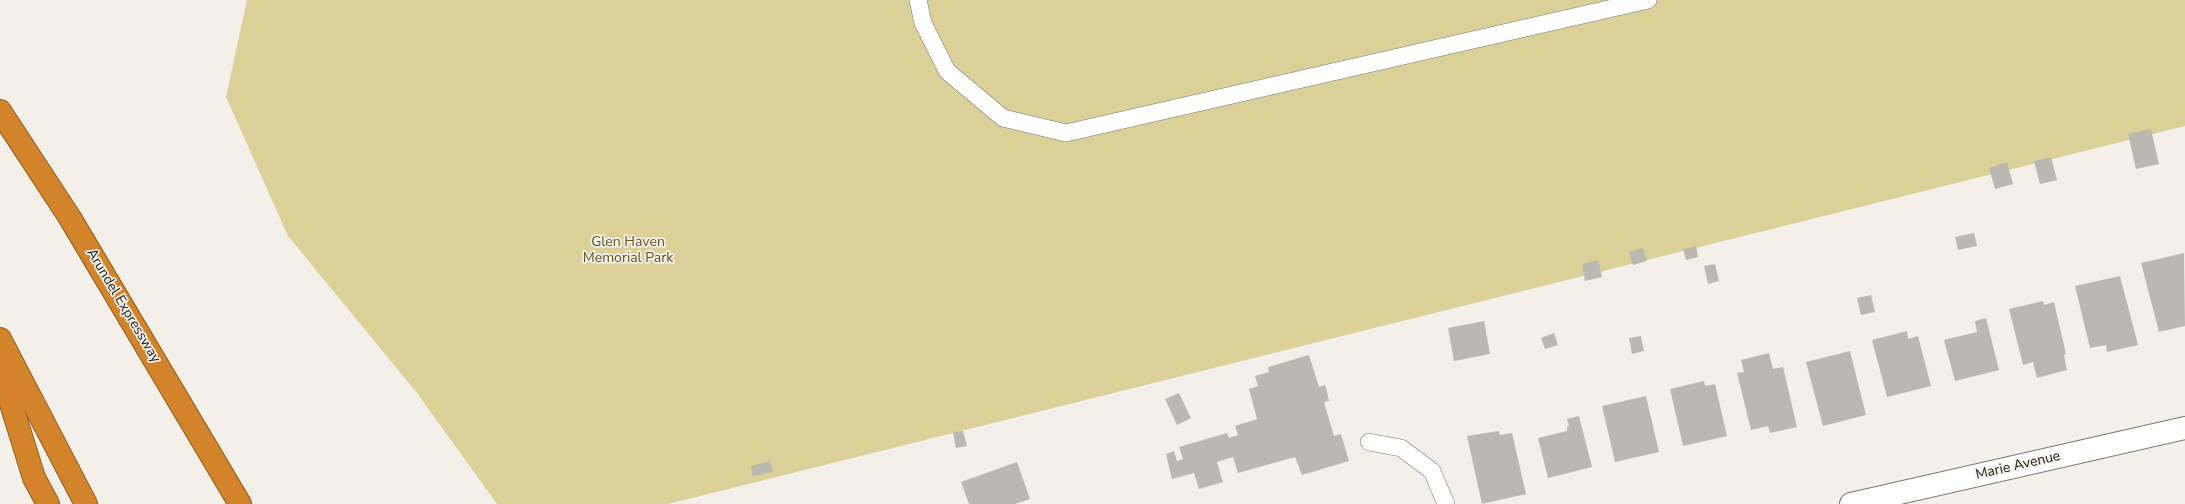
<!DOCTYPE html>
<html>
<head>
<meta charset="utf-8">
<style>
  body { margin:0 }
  canvas { display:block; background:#f2f0e8 }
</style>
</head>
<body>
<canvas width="2185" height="504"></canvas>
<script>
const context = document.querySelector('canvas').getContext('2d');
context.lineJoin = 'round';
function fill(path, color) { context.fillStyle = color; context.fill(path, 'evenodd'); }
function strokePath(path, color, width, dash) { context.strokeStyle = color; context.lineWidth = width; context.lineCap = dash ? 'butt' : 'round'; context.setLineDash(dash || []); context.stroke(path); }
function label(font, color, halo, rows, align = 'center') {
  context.font = font + ' "Nunito Sans",sans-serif'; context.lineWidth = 3.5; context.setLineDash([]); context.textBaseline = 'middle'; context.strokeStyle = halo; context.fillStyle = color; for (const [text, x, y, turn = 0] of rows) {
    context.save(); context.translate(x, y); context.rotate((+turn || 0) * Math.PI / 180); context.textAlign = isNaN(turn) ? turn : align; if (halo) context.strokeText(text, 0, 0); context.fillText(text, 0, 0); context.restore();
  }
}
fill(new Path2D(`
  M 247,0 L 2185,0 L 2185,126 L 668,504 L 497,504 L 417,393 L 288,236 L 226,97 Z`), '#dbd098');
fill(new Path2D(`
  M 2151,129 L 2159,164 L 2136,169 L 2128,134 Z
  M 2051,157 L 2057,180 L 2040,184 L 2034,161 Z
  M 2007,162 L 2013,184 L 1995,189 L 1989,168 Z
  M 1974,233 L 1977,246 L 1958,250 L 1955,237 Z
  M 1696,246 L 1698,257 L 1686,260 L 1683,249 Z
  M 1643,248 L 1647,261 L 1633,265 L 1629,252 Z
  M 2184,253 L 2185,326 L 2159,332 L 2141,263 Z
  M 1598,260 L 1602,277 L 1585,281 L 1582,264 Z
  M 1715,264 L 1719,281 L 1708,284 L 1704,266 Z
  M 2120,276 L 2138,345 L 2107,352 L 2106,345 L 2090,348 L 2075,286 Z
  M 1871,295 L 1875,312 L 1861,315 L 1857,298 Z
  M 2043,301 L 2044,305 L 2054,302 L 2066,354 L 2064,355 L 2067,370 L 2037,378 L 2033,362 L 2023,365 L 2009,309 Z
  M 1986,318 L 1999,370 L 1955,381 L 1944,340 L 1977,332 L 1975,321 Z
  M 1484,321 L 1490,354 L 1454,361 L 1448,328 Z
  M 1907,331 L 1908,339 L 1918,336 L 1931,386 L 1887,397 L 1872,340 Z
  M 1554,333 L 1558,345 L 1545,349 L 1541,338 Z
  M 1641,336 L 1644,351 L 1632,354 L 1629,338 Z
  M 1850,351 L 1866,415 L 1823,426 L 1806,362 Z
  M 1769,353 L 1773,369 L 1783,367 L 1797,427 L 1770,433 L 1768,426 L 1751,430 L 1737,373 L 1744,372 L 1741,360 Z
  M 1309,355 L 1319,387 L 1325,385 L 1326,387 L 1329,401 L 1324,402 L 1334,436 L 1341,434 L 1349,461 L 1302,475 L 1295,457 L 1238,473 L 1233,457 L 1217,462 L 1223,482 L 1199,489 L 1194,473 L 1172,479 L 1166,454 L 1174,451 L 1177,461 L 1183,459 L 1179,447 L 1227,433 L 1229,438 L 1238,435 L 1235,426 L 1257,419 L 1249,389 L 1258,386 L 1255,376 L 1269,372 L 1268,367 Z
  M 1704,381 L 1705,386 L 1715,384 L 1727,436 L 1683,446 L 1670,389 Z
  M 1179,393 L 1191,418 L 1177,425 L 1165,399 Z
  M 1646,396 L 1659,452 L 1615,462 L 1602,406 Z
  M 1579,416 L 1592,467 L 1548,478 L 1538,438 L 1567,431 L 1567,427 L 1569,426 L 1567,419 Z
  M 963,431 L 967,446 L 956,448 L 953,432 Z
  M 1499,431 L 1500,435 L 1512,433 L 1526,494 L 1482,504 L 1467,436 Z
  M 770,461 L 773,472 L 753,476 L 751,466 Z
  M 1017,462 L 1030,499 L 1015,504 L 969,504 L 961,482 Z`), '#bab9b1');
const service = new Path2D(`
  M 918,0 L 923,23 L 947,71 L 1003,118 L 1066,133 L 1648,0
  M 1369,442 L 1401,448 L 1432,471 L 1446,504`);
const minor = new Path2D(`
  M 1851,504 L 2185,428`);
const motorway = new Path2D(`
  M 0,111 L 70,218 L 240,504
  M 0,339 L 86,504
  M 0,368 L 34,478 L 48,504`);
strokePath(service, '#7a7972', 18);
strokePath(minor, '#7a7972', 24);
strokePath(motorway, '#935f24', 24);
strokePath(service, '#fff', 17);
strokePath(minor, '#fff', 22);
strokePath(motorway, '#d3842a', 22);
label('14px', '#5f541e', '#f2f0e8', [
  ["Glen Haven",628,243],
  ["Memorial Park",628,259]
]);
label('14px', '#1c1b19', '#f2f0e8', [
  ["Arundel Expressway",123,306,59],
  ["Marie Avenue",2018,466,-13]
]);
</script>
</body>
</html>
